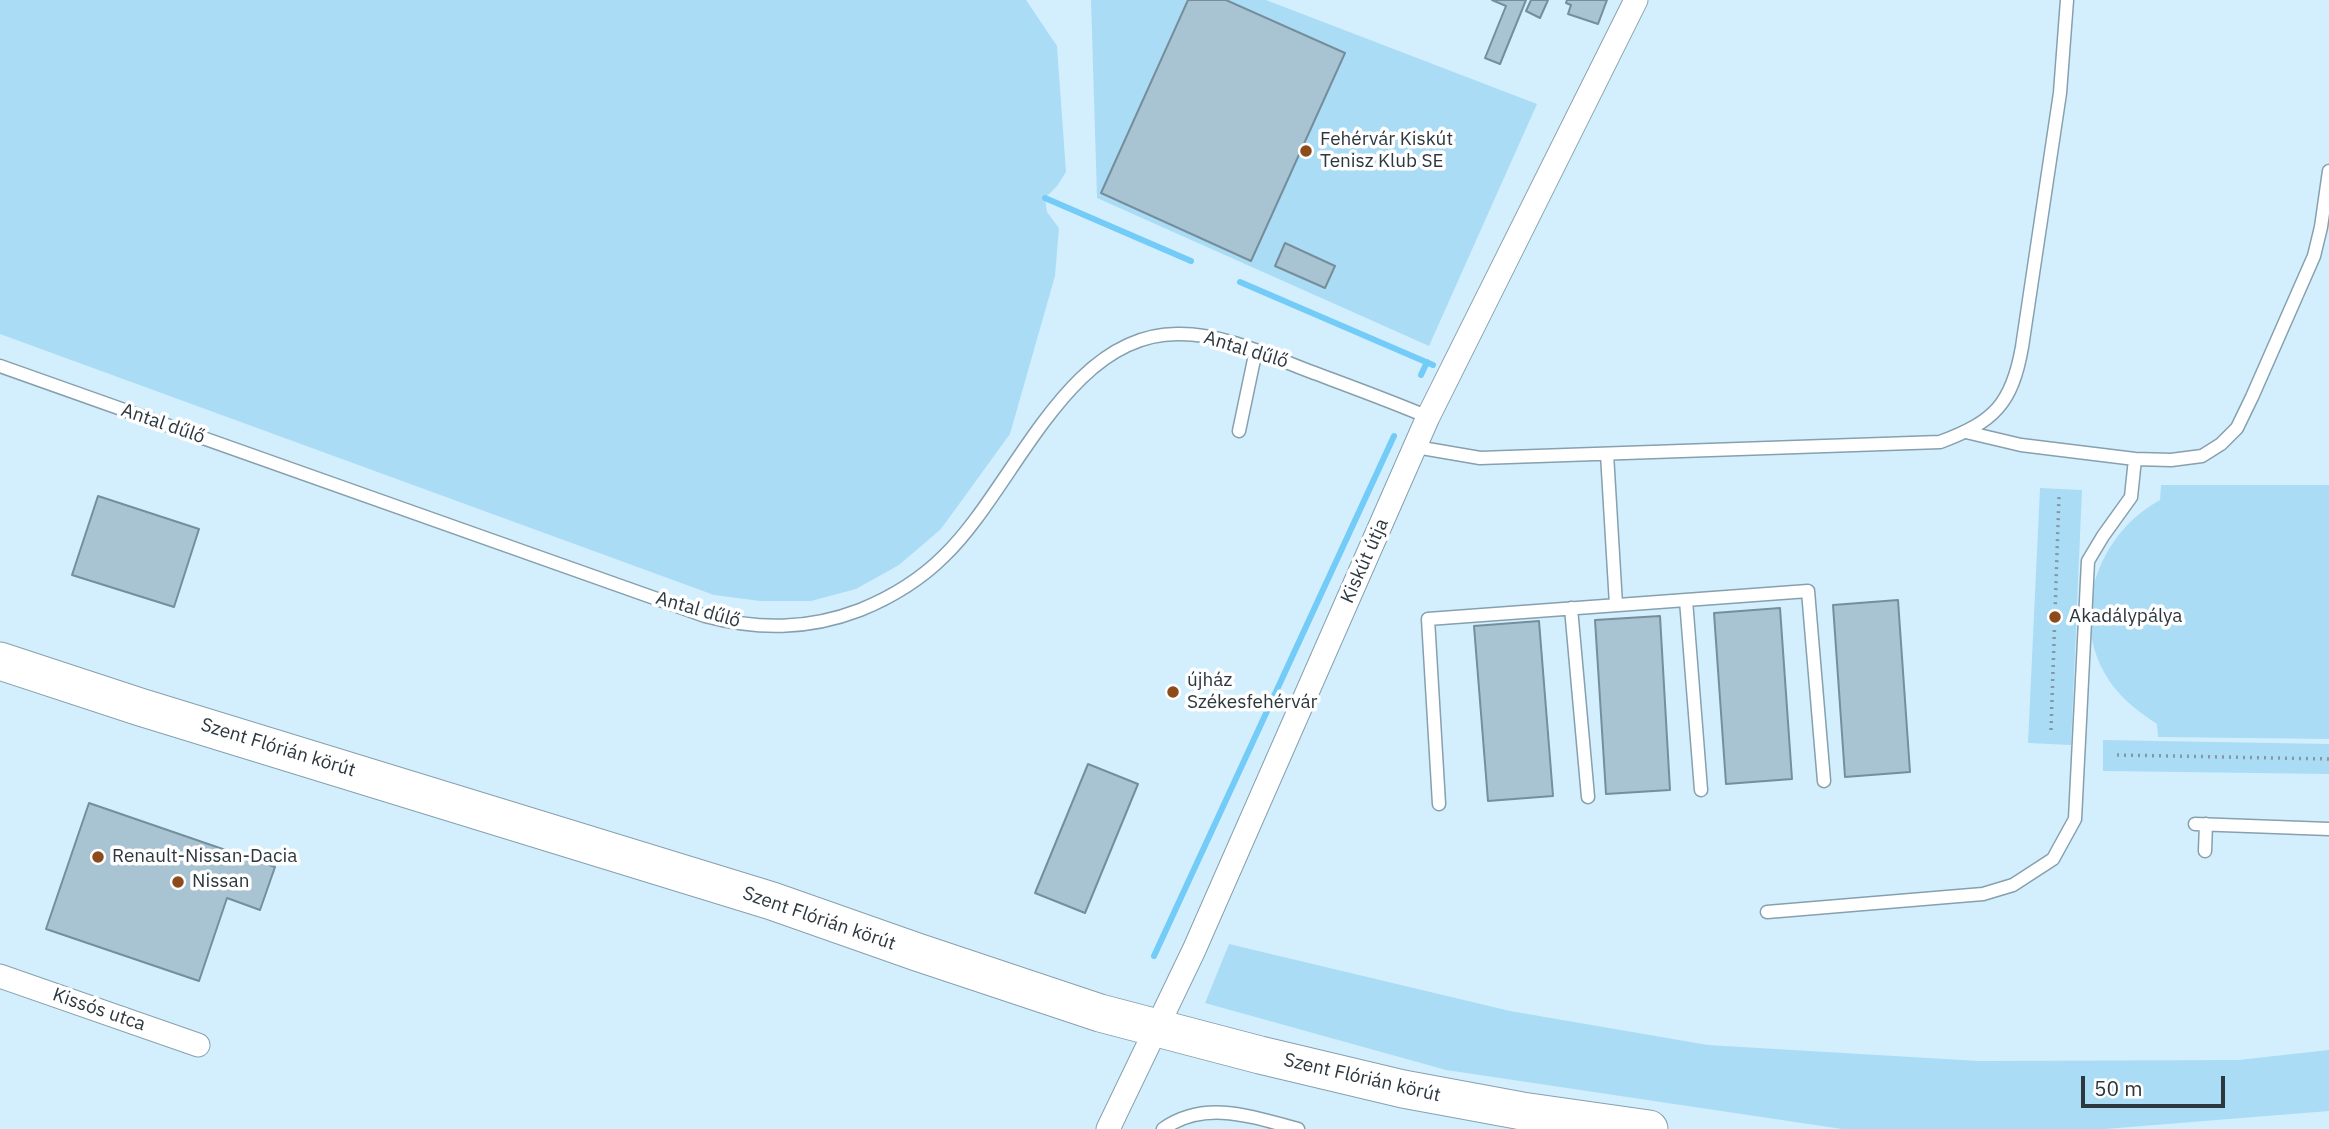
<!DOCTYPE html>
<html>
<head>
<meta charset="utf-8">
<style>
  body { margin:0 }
  #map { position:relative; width:2329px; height:1129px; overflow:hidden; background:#d3effe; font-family:"IBM Plex Sans",sans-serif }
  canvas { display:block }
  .scale { position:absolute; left:2081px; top:1076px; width:144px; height:32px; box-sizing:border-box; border:4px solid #2d383e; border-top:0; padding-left:9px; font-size:21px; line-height:24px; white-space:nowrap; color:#2d383e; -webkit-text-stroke:5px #fff; paint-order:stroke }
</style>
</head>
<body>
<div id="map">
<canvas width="2329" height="1129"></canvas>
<div class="scale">50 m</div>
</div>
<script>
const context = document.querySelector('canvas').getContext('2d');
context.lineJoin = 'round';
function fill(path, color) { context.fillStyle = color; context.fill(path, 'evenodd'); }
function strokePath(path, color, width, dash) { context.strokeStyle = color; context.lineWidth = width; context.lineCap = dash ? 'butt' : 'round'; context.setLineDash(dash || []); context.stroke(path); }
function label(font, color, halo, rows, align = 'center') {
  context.font = font + ' "IBM Plex Sans",sans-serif'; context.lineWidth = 7; context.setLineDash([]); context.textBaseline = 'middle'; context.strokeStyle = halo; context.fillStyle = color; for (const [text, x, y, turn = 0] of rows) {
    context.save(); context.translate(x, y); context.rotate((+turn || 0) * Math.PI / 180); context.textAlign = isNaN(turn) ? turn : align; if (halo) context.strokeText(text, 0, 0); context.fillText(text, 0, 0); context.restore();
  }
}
fill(new Path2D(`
  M 0,0 L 1026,0 L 1057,46 L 1066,172 L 1057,186 L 1045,198 L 1047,212 L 1059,228 L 1055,276 L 1010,434 L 941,529 L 899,565 L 856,589 L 811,601 L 760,601 L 714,595 L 0,334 Z
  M 1091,0 L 1266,0 L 1537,104 L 1429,346 L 1097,198 Z
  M 2161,485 L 2329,485 L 2329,739 L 2158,737 L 2157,724 C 2136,710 2116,695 2104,672 C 2070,609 2101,532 2160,500 Z
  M 2040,488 L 2082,490 L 2071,745 L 2028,743 Z
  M 2103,740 L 2329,744 L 2329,774 L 2103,771 Z
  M 1229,944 L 1510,1011 L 1708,1045 L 1979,1061 L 2238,1060 L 2329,1050 L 2329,1111 L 2105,1129 L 1842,1129 L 1446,1070 L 1205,1003 Z`), '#abdcf6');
strokePath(new Path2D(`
  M 1045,198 L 1191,261
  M 1240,282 L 1433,365
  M 1421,375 L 1427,362
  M 1154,956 L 1394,436`), '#73cbf7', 6);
const building = new Path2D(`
  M 1188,0 L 1226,0 L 1345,53 L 1251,261 L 1101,193 Z
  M 1492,0 L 1526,0 L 1500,64 L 1485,58 L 1506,6 Z
  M 1531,0 L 1548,0 L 1540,18 L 1526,11 Z
  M 1567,0 L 1607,0 L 1598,24 L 1568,14 L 1571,5 L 1566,3 Z
  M 1285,243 L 1335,266 L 1325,288 L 1275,266 Z
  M 98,496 L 199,529 L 174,607 L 72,575 Z
  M 1898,600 L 1910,772 L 1845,777 L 1833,605 Z
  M 1780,608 L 1792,779 L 1726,784 L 1714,613 Z
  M 1660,616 L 1670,790 L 1606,794 L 1595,620 Z
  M 1539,621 L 1553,796 L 1488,801 L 1474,626 Z
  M 1088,764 L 1138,784 L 1085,913 L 1035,893 Z
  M 89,803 L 275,867 L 260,910 L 227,898 L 199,981 L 46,929 Z`);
fill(building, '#a8c3d1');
strokePath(building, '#758e9c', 2);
const service = new Path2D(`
  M 0,366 L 705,616 C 758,630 808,630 860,610 C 892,597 920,580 944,556 C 1014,489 1066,334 1177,334 C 1223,333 1267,355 1309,371 C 1349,386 1388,400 1428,417
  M 1239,431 L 1256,350
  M 1966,432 L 2021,445 L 2135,459 L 2171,460 L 2202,456 L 2221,444 L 2237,428 L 2252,397 L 2314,256 L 2321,227 L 2329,171
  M 1416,447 L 1480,458 L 1940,442 C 1994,422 2012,404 2022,347 L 2060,93 L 2067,0
  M 1607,454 L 1616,605
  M 1686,600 L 1701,790
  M 1571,608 L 1588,797
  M 1439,804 L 1428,619 L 1808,591 L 1824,781
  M 2195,824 L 2329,829
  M 2205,851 L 2206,824
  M 1767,912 L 1983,894 L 2013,885 L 2053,859 L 2075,819 L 2088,561 L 2103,536 L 2131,497 L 2135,459
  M 1163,1129 C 1205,1099 1253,1117 1298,1129`);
const minor = new Path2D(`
  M 0,976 L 198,1045
  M 1108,1129 L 1194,950 L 1428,417 L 1636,0`);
const primary = new Path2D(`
  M 0,661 L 140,707 L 772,901 L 917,952 L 1100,1013 L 1260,1055 L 1403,1089 L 1522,1111 L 1649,1129`);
strokePath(service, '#86a0ae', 15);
strokePath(minor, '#86a0ae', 25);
strokePath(primary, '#86a0ae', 39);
strokePath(new Path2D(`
  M 2051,730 L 2059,496
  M 2117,755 L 2329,759`), '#8498a2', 3.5, [2, 5]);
strokePath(service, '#fff', 12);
strokePath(minor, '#fff', 23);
strokePath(primary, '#fff', 37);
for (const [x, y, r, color] of [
  [1306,151,7,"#8d4a1b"],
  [2055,617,7,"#8d4a1b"],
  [1173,692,7,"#8d4a1b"],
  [98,857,7,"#8d4a1b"],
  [178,882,7,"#8d4a1b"]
]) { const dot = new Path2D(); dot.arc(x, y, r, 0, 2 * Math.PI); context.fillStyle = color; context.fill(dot); strokePath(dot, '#fff', 2.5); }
label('19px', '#2d383e', '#fff', [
  ["Fehérvár Kiskút",1320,140],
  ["Tenisz Klub SE",1320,162],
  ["Akadálypálya",2069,617],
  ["újház",1187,681],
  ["Székesfehérvár",1187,703],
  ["Renault-Nissan-Dacia",112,857],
  ["Nissan",192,882]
], 'left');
label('19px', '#2d383e', '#fff', [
  ["Antal dűlő",1246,350,17],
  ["Antal dűlő",163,424,19],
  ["Kiskút útja",1365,561,-66],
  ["Antal dűlő",698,610,16],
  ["Szent Flórián körút",278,748,17],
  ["Szent Flórián körút",819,919,19],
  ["Kissós utca",99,1010,19],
  ["Szent Flórián körút",1362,1078,13]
]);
</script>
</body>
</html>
